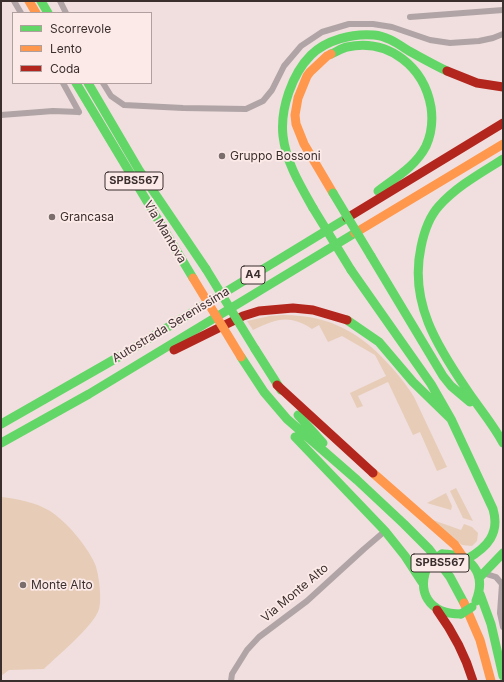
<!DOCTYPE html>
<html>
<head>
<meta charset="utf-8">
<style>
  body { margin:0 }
  #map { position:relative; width:504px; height:682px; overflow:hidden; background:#f0dfde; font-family:Inter,sans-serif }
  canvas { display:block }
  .frame { position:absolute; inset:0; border:2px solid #3b2f2e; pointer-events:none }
  .legend { position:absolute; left:12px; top:12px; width:140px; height:72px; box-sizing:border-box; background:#fceae8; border:1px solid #af9f9e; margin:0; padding:5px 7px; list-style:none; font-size:12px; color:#3b2f2e }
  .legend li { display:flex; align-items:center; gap:8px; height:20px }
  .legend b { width:20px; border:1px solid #af9f9e }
</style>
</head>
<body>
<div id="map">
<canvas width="504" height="682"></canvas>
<div class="frame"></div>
<ul class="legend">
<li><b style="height:5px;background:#63d668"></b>Scorrevole</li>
<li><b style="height:5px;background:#ff974d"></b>Lento</li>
<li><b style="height:5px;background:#b3261e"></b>Coda</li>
</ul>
</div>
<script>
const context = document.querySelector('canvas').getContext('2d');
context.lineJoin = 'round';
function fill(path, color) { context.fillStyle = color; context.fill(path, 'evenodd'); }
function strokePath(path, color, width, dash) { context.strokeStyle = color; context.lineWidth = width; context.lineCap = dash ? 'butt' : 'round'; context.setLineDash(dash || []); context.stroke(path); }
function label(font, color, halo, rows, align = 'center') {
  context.font = font + ' Inter,sans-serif'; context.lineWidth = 3.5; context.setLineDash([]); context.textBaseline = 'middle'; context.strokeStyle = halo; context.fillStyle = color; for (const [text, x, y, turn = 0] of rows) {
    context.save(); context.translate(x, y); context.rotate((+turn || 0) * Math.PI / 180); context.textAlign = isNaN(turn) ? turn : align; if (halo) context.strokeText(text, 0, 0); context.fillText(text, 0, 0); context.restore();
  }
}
fill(new Path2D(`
  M 283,315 C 331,315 363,334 393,369 C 401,378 408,387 414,397 L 447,467 L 437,471 L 420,432 L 413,435 L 388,382 L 358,396 L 363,406 L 357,408 L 350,393 L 386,376 L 375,355 L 342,336 L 328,342 L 319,325 L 312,329 C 289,314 276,319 253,330 L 247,321 L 270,316 Z
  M 456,488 L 473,521 L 463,518 L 450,491 Z
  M 446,493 L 452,506 L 451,510 L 427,503 Z
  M 1,497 C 18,499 35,502 50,511 C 67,522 87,546 95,564 C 99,574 102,599 99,609 C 94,626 57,656 44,669 L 9,670 L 1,676 Z
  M 430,519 L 461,530 L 464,524 L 472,527 L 478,533 L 477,541 L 472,546 L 462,545 Z`), '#e7ccb7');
strokePath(new Path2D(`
  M 14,1 L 21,13
  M 60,1 L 66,13
  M 410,17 L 503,10
  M 63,83 L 79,112
  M 103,83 L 111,96 L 124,105 L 183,108 L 246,109 L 263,101 L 272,90 L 284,66 L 301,46 L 322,32 L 349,24 L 373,24 L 392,27 L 430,40 L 450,43 L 479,41 L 493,38 L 503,34
  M 1,115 L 53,111 L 79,112
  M 483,573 L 496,577 L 502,584 L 500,613 L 503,627
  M 231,681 L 232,674 L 247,650 L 259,637 L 307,601 L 364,549 L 385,531`), '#b1a4a6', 6);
strokePath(new Path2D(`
  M 41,1 L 48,13
  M 331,54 C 336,52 342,48 347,47 C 389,38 424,67 431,107 C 433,121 432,133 426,146 C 416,166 395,178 378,191
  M 76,83 L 193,278
  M 88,83 L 139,170 L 206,269
  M 503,159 C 481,173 457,186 439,206 C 429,217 424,232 421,247 C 409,302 437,346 467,390 C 479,408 493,424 503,443
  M 313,208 C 300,185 286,162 283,136 C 280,109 292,74 311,55 C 326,40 353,33 374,35 C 387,36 398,44 409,51 C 422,58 434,65 447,71
  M 371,256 L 443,376 L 451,386 L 470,402
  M 351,270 L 431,384 L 451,419 L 493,509 C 500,533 488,547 467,559
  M 347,320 L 379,342 L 413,382 L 451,419
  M 255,349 L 281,390
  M 241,357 L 264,392 L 287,419 L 357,480 L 404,524 L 429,549 L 450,577 L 464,603
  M 298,415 L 323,443
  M 1,424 L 122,355 L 347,218
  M 295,437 L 385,531 L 405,556 L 422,582
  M 1,443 L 89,394 L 355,233
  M 442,554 C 471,554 487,573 476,601
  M 429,563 C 415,592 429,614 461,614
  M 480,577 L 503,553
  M 480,594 L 491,624 L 503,676`), '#63d668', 9);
strokePath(new Path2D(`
  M 29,1 L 36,13
  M 331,54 L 327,56 L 310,72 L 307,76 L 298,98 L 295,115 L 296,124 L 304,144 L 333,193
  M 355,233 L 503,144
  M 373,473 L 455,545 L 463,557
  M 464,603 L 480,640 L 491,681`), '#ff974d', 9);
strokePath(new Path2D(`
  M 447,71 L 477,83 L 503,87
  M 347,218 L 503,123
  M 174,350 L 243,316 L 259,311 L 293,308 L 313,310 L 347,320
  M 277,385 L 373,473
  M 437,610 C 453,632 465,654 473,681`), '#b3261e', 9);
strokePath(new Path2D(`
  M 333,193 L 371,256
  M 313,208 L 351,270
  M 206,269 L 255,349
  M 429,563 L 442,554
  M 461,614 L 472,607`), '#63d668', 9);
strokePath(new Path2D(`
  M 193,278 L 241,357`), '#ff974d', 9);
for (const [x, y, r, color] of [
  [222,156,4,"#7a6d6c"],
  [52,217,4,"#7a6d6c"],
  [23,585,4,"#7a6d6c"]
]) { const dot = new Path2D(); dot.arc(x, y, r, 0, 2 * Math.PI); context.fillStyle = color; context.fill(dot); strokePath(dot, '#fceae8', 1.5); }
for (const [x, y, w] of [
  [134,181,58],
  [253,275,24],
  [440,563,58]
]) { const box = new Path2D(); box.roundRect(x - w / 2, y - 9, w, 18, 3); context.fillStyle = '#fceae8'; context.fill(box); strokePath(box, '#3b2f2e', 1); }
label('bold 11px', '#3b2f2e', null, [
  ["SPBS567",134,181],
  ["A4",253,275],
  ["SPBS567",440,563]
]);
label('12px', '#3b2f2e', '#fceae8', [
  ["Gruppo Bossoni",230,156],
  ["Grancasa",60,217],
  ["Monte Alto",31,585]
], 'left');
label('12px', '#3b2f2e', '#fceae8', [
  ["Via Mantova",165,232,59],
  ["Autostrada Serenissima",171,325,-31],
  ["Via Monte Alto",295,593,-40]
]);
</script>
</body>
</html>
